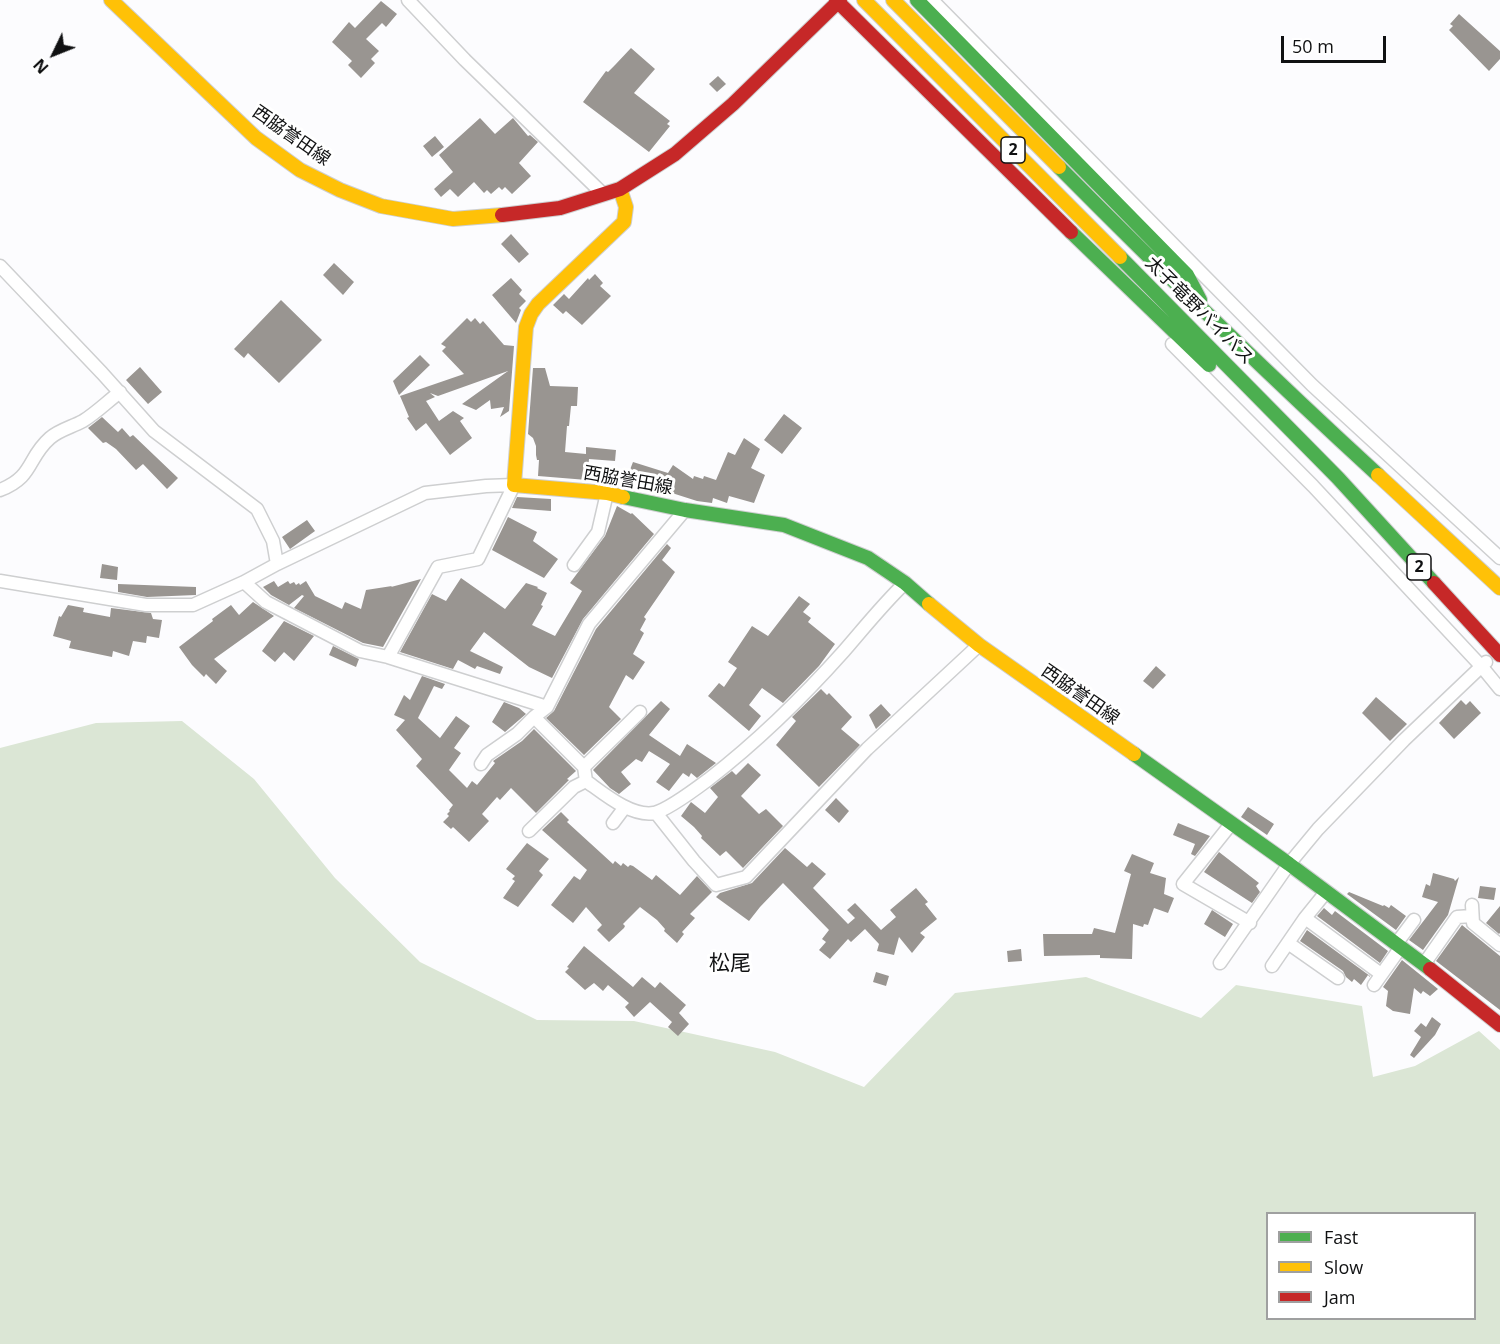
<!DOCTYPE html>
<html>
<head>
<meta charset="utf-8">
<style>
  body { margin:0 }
  #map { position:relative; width:1500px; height:1344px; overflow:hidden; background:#fcfcfe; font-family:"Open Sans",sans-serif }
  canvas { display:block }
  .legend { position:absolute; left:1266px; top:1212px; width:210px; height:108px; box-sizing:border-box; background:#fff; border:2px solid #9fa0a0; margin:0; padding:8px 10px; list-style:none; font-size:18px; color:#101112 }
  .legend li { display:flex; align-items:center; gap:12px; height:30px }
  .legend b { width:30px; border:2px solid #9fa0a0 }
  .north { position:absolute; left:24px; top:24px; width:60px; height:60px; -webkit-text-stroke:4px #fff; paint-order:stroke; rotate:227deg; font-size:16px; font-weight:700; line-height:24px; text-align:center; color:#101112 }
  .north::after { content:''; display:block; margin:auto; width:21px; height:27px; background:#101112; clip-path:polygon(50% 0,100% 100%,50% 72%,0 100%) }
  .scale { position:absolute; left:1281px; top:36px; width:105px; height:27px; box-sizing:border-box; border:3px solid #101112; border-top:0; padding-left:8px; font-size:18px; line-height:21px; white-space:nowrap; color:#101112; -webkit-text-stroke:4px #fff; paint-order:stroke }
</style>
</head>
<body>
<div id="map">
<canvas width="1500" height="1344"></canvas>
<ul class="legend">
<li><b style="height:8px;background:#4caf50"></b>Fast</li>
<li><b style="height:8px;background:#ffc107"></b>Slow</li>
<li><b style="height:8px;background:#c62828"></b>Jam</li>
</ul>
<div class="north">N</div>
<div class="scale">50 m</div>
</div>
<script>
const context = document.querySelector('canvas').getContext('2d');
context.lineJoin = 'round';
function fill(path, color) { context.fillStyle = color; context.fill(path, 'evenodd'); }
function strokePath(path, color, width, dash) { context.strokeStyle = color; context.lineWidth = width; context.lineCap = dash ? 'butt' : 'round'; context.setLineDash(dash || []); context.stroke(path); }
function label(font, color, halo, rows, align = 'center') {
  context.font = font + ' "Open Sans","Noto Sans JP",sans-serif'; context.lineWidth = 6; context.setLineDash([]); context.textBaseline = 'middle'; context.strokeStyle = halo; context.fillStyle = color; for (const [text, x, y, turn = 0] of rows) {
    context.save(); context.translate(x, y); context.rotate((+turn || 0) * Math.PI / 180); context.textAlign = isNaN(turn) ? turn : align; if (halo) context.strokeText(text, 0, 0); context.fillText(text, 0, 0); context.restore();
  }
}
fill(new Path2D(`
  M 182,721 L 254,779 L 335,878 L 420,962 L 537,1020 L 634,1021 L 775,1052 L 864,1087 L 955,993 L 1086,977 L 1201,1018 L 1236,985 L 1362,1006 L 1373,1077 L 1415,1066 L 1479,1031 L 1500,1050 L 1500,1344 L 0,1344 L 0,748 L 96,723 ZM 1268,1214 L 1474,1214 L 1474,1318 L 1268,1318 Z`), '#dbe6d5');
fill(new Path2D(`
  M 381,1 L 397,14 L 386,27 L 382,23 L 366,39 L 379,51 L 371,59 L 375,63 L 361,78 L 348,65 L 352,61 L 332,42 L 349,22 L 355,28 Z
  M 1459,14 L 1500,51 L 1500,59 L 1489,71 L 1449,30 L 1453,26 L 1450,24 Z
  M 631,48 L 655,69 L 634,93 L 670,121 L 667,124 L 670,126 L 649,152 L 583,102 L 606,71 L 608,72 L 615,65 Z
  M 718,76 L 726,84 L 717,92 L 709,84 Z
  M 480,118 L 495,134 L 513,118 L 528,136 L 530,135 L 538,142 L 519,163 L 531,176 L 512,194 L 505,187 L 502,190 L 499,187 L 491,194 L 487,190 L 484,193 L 474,182 L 458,197 L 450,189 L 441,197 L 434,189 L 453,172 L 439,155 Z
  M 435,136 L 444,147 L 432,157 L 423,146 Z
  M 511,234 L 529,254 L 519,263 L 501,244 Z
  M 334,263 L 354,282 L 343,295 L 323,275 Z
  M 595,274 L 603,283 L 600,286 L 611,296 L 582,325 L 566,311 L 563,314 L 553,305 L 564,294 L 569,299 L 588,278 L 589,280 Z
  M 511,278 L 522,290 L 519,294 L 526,301 L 519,308 L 521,310 L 516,323 L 492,295 Z
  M 281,300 L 322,340 L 279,383 L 248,353 L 244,358 L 234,349 Z
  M 467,318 L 471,322 L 475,318 L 480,324 L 483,321 L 504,345 L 514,346 L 509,411 L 500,417 L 504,407 L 491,409 L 490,400 L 476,410 L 462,404 L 508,371 L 438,396 L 430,393 L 435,397 L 426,401 L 439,421 L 453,411 L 464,418 L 460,421 L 472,438 L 450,455 L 426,423 L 416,431 L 407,418 L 409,417 L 400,396 L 464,374 L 442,351 L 446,347 L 441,344 Z
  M 420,355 L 430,365 L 399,395 L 393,381 Z
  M 140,367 L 162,392 L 148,404 L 126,380 Z
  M 533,368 L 545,368 L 550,386 L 578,387 L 577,406 L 571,406 L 569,426 L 567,426 L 565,452 L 586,454 L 586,447 L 616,450 L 615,461 L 589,459 L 587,480 L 538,476 L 539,460 L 537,460 L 536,455 L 536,446 L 533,438 L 528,434 Z
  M 784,414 L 802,428 L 782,454 L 764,440 Z
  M 102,417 L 118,432 L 122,428 L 130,437 L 133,435 L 178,478 L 167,489 L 143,464 L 136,470 L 116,449 L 106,442 L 103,443 L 88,428 Z
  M 744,438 L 760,449 L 751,468 L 765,475 L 754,503 L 729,496 L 727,503 L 713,498 L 712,503 L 697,501 L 672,493 L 671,496 L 650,490 L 647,491 L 631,484 L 631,482 L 626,480 L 633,462 L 668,473 L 673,465 L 693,479 L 694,476 L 703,479 L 704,476 L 716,480 L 728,452 L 735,455 Z
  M 517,497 L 551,499 L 551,511 L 512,508 Z
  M 617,506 L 631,514 L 632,513 L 654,534 L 583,619 L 552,678 L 529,667 L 484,632 L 470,651 L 503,667 L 500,674 L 477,666 L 475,669 L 458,660 L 453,669 L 400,652 L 432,594 L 446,601 L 461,578 L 505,609 L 526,583 L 538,587 L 537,588 L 547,593 L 541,605 L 543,606 L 532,625 L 555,636 L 582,591 L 570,583 L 605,536 Z
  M 508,517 L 537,532 L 533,541 L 558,559 L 544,578 L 492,550 Z
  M 307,520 L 315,531 L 290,549 L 282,537 Z
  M 667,544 L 671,548 L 662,560 L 675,572 L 644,617 L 646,619 L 640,630 L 644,633 L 633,654 L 645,662 L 633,680 L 626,675 L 609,707 L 621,719 L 584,755 L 546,718 L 554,711 L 596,629 Z
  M 102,564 L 118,567 L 117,580 L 100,578 Z
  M 421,579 L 383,647 L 363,643 L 294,608 L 304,596 L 302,595 L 289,605 L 271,595 L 263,587 L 274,581 L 278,587 L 288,581 L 290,584 L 294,582 L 296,585 L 299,583 L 300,585 L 306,581 L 315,596 L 342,609 L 345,602 L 361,609 L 366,590 L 392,586 L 391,587 Z
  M 118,584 L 196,587 L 196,595 L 147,597 L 118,592 Z
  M 799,596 L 810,604 L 803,612 L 811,618 L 808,622 L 835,644 L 819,666 L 783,703 L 762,688 L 749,705 L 761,716 L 749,731 L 708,696 L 719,683 L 724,687 L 737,668 L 728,662 L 752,626 L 768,636 Z
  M 253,602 L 274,616 L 214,659 L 227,671 L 216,684 L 206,674 L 204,677 L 192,665 L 179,647 L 213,621 L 212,619 L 231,605 L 239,615 Z
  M 68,605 L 84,608 L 83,612 L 110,617 L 111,608 L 151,613 L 153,619 L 162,620 L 159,638 L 147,636 L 146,643 L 133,641 L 129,656 L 113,651 L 112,657 L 69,648 L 71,641 L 53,636 L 59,616 L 61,617 Z
  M 284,621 L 314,636 L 294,661 L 284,652 L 275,662 L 262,651 Z
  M 333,646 L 359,659 L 356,667 L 329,655 Z
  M 1156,666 L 1166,675 L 1153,689 L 1143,681 Z
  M 422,676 L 445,684 L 442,689 L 434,686 L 418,718 L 440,738 L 456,716 L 470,726 L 454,748 L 461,753 L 449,770 L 467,788 L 472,781 L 477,785 L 495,763 L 493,761 L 522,741 L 534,729 L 576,771 L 567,779 L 569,780 L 536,813 L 511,788 L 500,800 L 497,797 L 482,814 L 489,821 L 469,842 L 453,827 L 451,829 L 443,822 L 449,816 L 447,814 L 450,811 L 449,810 L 453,805 L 416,766 L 422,759 L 396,730 L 405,720 L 394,715 L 404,695 L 410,700 Z
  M 821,689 L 827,695 L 829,693 L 852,717 L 841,729 L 860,745 L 819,787 L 776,745 L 796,721 L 792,717 Z
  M 1376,697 L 1407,724 L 1390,741 L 1362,713 Z
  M 1461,700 L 1466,705 L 1470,701 L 1481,713 L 1454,739 L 1439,723 Z
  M 661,701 L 670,709 L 649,735 L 680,756 L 687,744 L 716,763 L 697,778 L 691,773 L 689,777 L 683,773 L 669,791 L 656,782 L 670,764 L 649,751 L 642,762 L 636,759 L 621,772 L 631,784 L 619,794 L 610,788 L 593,770 Z
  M 504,702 L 519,708 L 526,714 L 505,732 L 492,722 Z
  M 881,704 L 891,715 L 876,729 L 869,715 Z
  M 748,763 L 761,775 L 741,796 L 759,814 L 766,809 L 783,826 L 743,868 L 726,851 L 720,856 L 701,838 L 702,836 L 694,827 L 681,816 L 691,802 L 705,813 L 718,797 L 710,788 L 732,771 L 736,775 Z
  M 836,798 L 849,811 L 839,823 L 825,810 Z
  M 1248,807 L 1274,824 L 1267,835 L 1241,817 Z
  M 561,812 L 569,820 L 567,822 L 613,864 L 615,861 L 621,866 L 623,863 L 628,867 L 630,865 L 633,866 L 652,880 L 656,875 L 680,895 L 697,876 L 712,892 L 690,914 L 695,918 L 682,932 L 684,934 L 677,943 L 664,931 L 665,929 L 657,920 L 640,907 L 623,924 L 625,926 L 624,928 L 609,942 L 597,930 L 602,925 L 586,907 L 573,923 L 551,905 L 574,876 L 580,880 L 587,870 L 542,830 Z
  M 1178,823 L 1210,836 L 1195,856 L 1191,854 L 1195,844 L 1173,835 Z
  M 527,843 L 549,859 L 539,871 L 543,875 L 518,907 L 503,898 L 515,881 L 512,879 L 515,876 L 506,869 Z
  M 785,848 L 807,867 L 812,862 L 826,874 L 813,888 L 848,924 L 855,918 L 847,910 L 855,903 L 881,930 L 896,917 L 890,910 L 916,888 L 928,902 L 925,904 L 937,919 L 920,933 L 925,937 L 912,953 L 899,937 L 894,955 L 877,951 L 879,944 L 865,929 L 851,942 L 848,939 L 830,959 L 819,950 L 826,942 L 822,939 L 829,930 L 783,883 L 760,907 L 749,921 L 716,897 L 720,893 L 752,883 Z
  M 1219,852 L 1259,883 L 1256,886 L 1260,892 L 1252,903 L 1204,872 Z
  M 1132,854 L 1154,863 L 1150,873 L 1166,878 L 1164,894 L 1174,898 L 1168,913 L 1154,908 L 1148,925 L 1144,924 L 1143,927 L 1133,924 L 1132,959 L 1100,958 L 1100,955 L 1044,956 L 1043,934 L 1092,934 L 1094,928 L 1115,933 L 1131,874 L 1124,871 Z
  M 1433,873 L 1454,879 L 1455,881 L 1459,877 L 1448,915 L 1423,950 L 1409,940 L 1438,902 L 1422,897 L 1426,884 L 1430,886 Z
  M 1480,886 L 1496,888 L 1494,900 L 1478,898 Z
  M 1349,892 L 1383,906 L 1384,905 L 1389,908 L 1391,905 L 1406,916 L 1396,930 L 1347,894 Z
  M 1500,906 L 1500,933 L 1499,934 L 1486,923 Z
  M 1324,908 L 1332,915 L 1335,911 L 1388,951 L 1380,963 L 1317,916 Z
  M 1212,910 L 1233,924 L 1225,937 L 1204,924 Z
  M 1462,925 L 1500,956 L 1500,1010 L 1436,961 Z
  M 1307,930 L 1370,976 L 1370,977 L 1368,975 L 1361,985 L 1354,979 L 1352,982 L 1346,977 L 1343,971 L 1300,941 Z
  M 584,946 L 633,987 L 642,977 L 655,988 L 660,982 L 686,1005 L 679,1013 L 689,1024 L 678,1036 L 668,1027 L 672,1022 L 650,1002 L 634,1017 L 625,1007 L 629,1003 L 608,985 L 603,991 L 594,983 L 585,990 L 565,972 L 569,968 L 567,967 Z
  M 1021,949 L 1022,961 L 1008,962 L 1007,951 Z
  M 1402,960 L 1438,989 L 1430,996 L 1423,991 L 1421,994 L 1414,988 L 1410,1014 L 1393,1011 L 1386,1006 L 1388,991 L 1383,987 Z
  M 876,972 L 889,976 L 886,986 L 873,982 Z
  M 1432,1017 L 1441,1024 L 1435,1035 L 1414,1058 L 1410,1055 L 1421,1037 L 1414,1031 L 1421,1023 L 1426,1027 Z`), '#999591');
const street = new Path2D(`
  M 408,0 L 465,60 L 603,194
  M 932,0 L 1312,385 L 1500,558
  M 0,266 L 102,373 L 154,431 L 257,509 L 273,541 L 277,564
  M 1172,344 L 1313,486 L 1482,667 L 1500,689
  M 0,490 C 34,477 27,458 50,438 C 59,430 72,427 83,421 C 96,413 107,402 120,392
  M 685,510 L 589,624 L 547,707 L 534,717 L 584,767 L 586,781 C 603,793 631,817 654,813 C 668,810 697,788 709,779 C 758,741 803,697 844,651 C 864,628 883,604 905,583
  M 574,565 L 598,532 L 607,493
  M 0,581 L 146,605 L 193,605 L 244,582 L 277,564 L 425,493 L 486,486 L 514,485 L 478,559 L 438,567 L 388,657
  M 244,582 L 266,602 L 360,651 L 388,657 L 547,707
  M 481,764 L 487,755 L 517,734 L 534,717
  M 584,767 L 640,712
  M 656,813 L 694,861 L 716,885 L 746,877 L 867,749 L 979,645
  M 613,823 L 625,807
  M 1231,824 L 1183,884 L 1250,923
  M 529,831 L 574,787 L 586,781
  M 1472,905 L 1473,923 L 1500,945
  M 1305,918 L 1381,974
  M 1288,943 L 1338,978
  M 1396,944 L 1414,920
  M 1220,963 L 1289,864 L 1318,829 L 1404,740 L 1486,662
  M 1424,964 L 1457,917 L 1472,916
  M 1272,966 L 1305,918 L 1326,892
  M 1374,985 L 1401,947`);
const fast = new Path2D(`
  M 917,0 L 1187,275 L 1200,300
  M 1059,167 C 1163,272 1269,375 1378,475
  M 1071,232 L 1209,365
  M 1120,257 L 1338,478 L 1434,583
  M 623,497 L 685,510 L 784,525 L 868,558 L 905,583 L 929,604
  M 1134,754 L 1289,864 L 1430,969`);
const slow = new Path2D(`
  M 111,0 L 256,138 L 300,170 L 340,190 L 381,206 L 453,219 L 502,215
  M 864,0 L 1120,257
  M 893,0 L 1059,167
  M 620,189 L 626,207 L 624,222 L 538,304 L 531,314 L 526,327 L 514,485 L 607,493 L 623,497
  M 1378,475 L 1500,588
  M 929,604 L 979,645 L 1134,754`);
const jam = new Path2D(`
  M 836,0 L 1071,232
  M 502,215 L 560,208 L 620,189 L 675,154 L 733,104 L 840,0
  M 1434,583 L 1500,655
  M 1430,969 L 1500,1025`);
strokePath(street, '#cecfd0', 15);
strokePath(fast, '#cecfd0', 16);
strokePath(slow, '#cecfd0', 16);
strokePath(jam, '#cecfd0', 16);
strokePath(street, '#fff', 12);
strokePath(fast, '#4caf50', 14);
strokePath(slow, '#ffc107', 14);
strokePath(jam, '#c62828', 14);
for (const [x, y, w] of [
  [1013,150,24],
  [1419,567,24]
]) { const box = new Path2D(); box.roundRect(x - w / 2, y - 13, w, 26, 4.5); context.fillStyle = '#fff'; context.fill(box); strokePath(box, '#101112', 1.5); }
label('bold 16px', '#101112', null, [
  ["2",1013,150],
  ["2",1419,567]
]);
label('18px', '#101112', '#fff', [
  ["西脇誉田線",291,136,35],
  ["太子竜野バイパス",1199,311,45],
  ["西脇誉田線",628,481,10],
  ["西脇誉田線",1080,695,35]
]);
label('21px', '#101112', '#fff', [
  ["松尾",730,964]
]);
</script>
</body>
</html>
